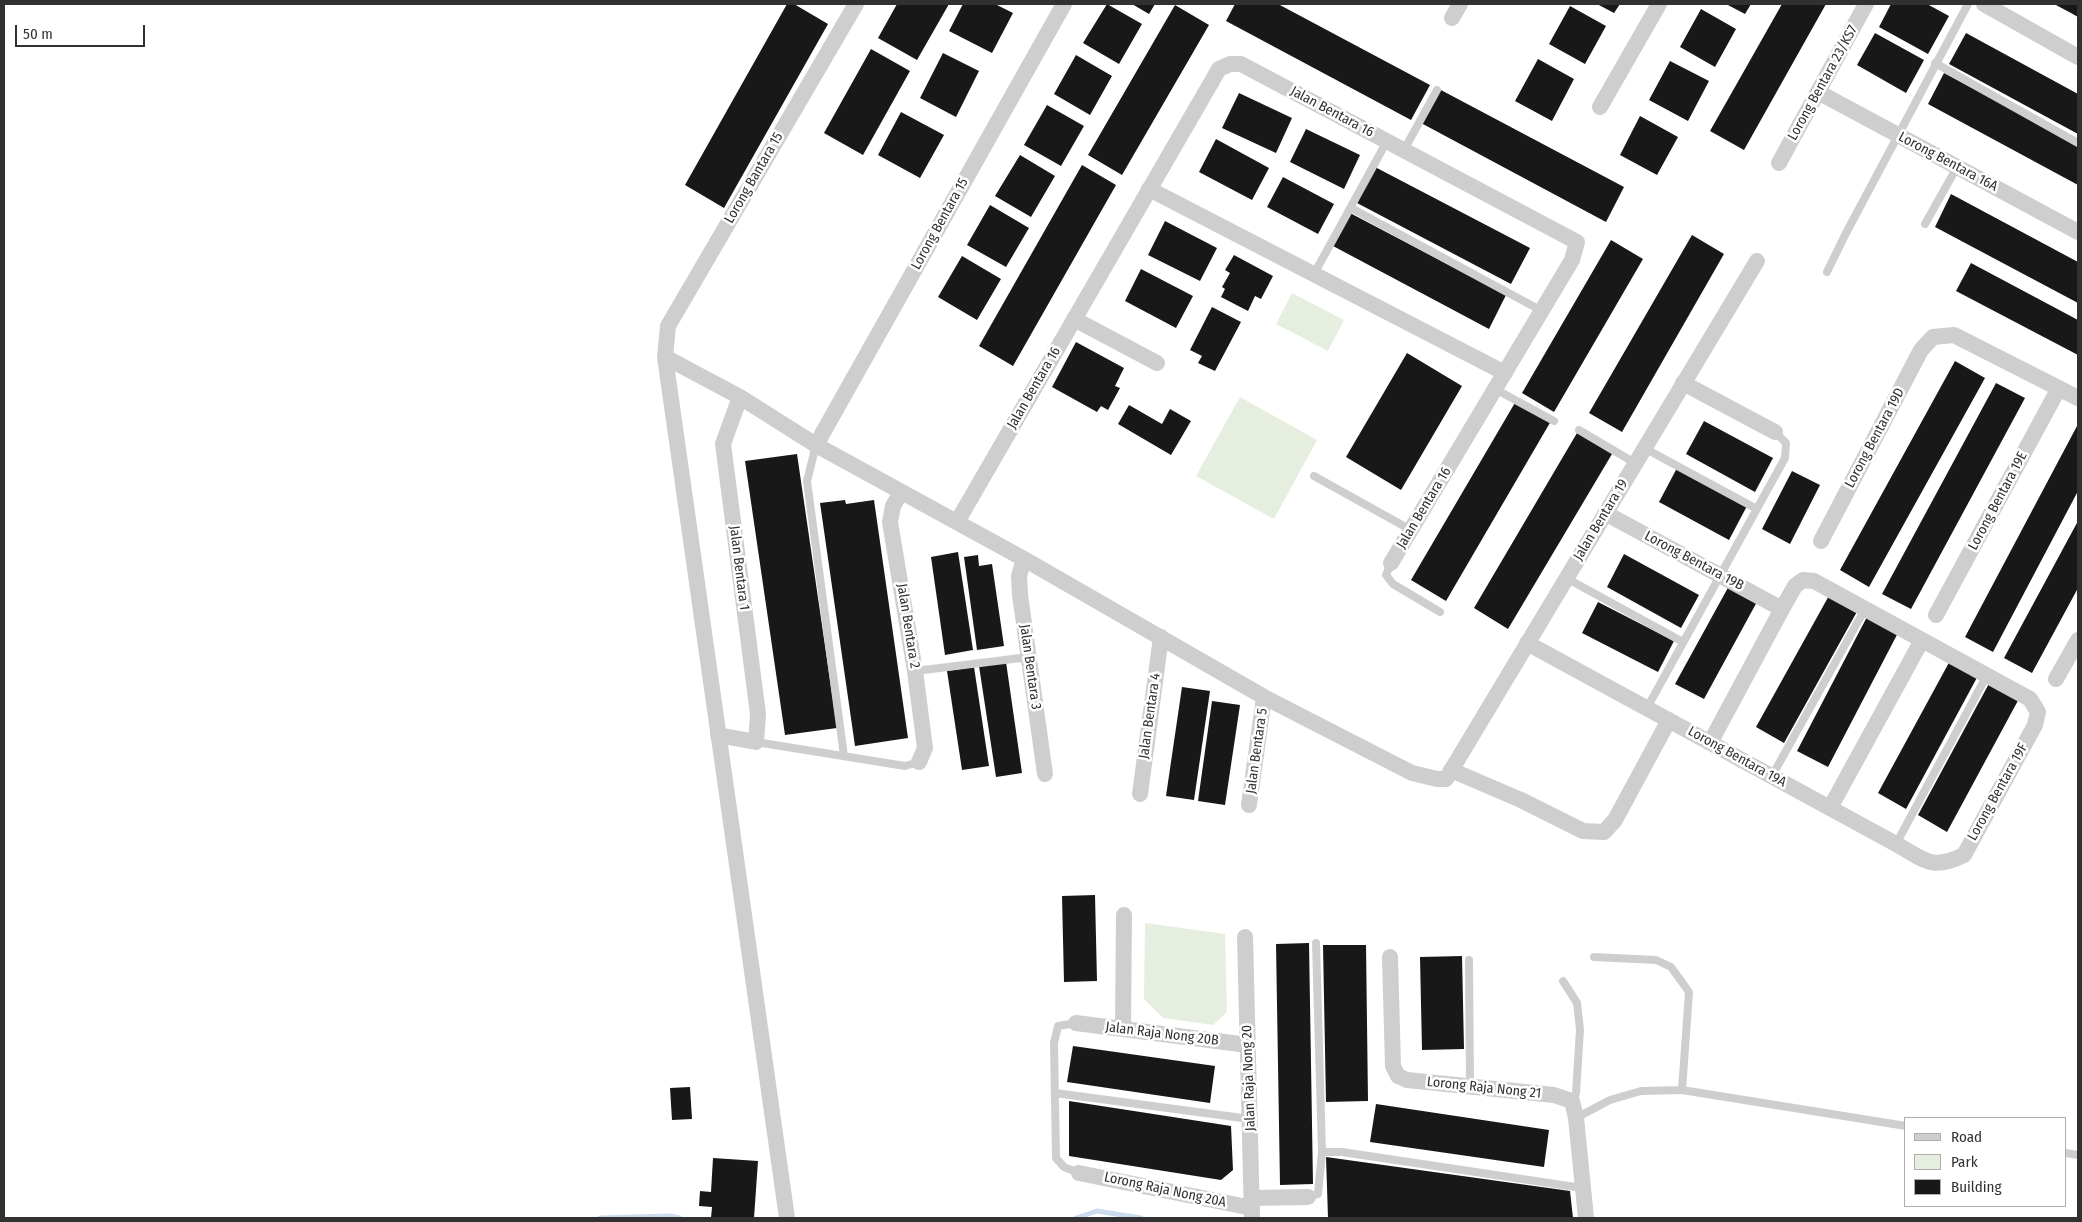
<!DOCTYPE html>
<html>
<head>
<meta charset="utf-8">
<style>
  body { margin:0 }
  #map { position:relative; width:2082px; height:1222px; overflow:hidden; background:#fff; font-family:"Fira Sans Condensed",sans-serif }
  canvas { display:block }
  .frame { position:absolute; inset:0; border:5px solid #313131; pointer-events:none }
  .legend { position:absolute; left:1904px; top:1117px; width:162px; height:90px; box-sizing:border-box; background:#fff; border:1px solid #adadad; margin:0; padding:6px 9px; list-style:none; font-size:15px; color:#313131 }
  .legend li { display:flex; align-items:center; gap:10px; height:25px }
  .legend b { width:25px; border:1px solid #adadad }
  .scale { position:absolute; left:15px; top:25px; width:130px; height:22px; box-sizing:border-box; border:2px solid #313131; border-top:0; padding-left:6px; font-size:15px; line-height:18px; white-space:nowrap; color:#313131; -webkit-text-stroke:4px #fff; paint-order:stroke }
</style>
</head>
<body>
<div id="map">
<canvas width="2082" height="1222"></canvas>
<div class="frame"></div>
<ul class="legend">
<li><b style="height:6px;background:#cecece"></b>Road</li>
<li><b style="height:14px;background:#e5eedf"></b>Park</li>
<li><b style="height:14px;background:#181818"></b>Building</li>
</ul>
<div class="scale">50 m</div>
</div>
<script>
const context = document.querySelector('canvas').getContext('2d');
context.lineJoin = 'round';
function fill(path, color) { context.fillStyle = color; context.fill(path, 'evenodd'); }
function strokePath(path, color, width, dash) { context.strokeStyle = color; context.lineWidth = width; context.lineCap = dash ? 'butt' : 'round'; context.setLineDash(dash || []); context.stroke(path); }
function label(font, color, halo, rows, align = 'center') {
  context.font = font + ' "Fira Sans Condensed",sans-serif'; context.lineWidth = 5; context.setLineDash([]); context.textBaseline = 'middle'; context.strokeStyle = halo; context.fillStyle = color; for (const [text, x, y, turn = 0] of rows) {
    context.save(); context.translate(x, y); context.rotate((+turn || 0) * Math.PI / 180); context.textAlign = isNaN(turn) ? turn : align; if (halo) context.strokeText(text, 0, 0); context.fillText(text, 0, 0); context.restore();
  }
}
fill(new Path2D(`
  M 1292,293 L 1344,320 L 1328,351 L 1276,324 Z
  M 1240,397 L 1317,440 L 1274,519 L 1196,476 Z
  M 1145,923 L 1225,934 L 1227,1012 L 1213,1025 L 1163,1018 L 1144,999 Z`), '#e5eedf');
strokePath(new Path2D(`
  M 600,1218 L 670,1216 L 679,1218
  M 1076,1218 L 1097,1211 L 1141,1218`), '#ccdbed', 5);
fill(new Path2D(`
  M 787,4 L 794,4 L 828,24 L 724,208 L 685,185 Z
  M 897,4 L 949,4 L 917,60 L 878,38 Z
  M 963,4 L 995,4 L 1013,13 L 992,53 L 949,31 Z
  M 1107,4 L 1142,24 L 1119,64 L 1083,43 Z
  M 1132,4 L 1155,4 L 1149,14 Z
  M 1235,4 L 1278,4 L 1430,85 L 1411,120 L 1226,21 Z
  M 1597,4 L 1620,4 L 1614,13 Z
  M 1726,4 L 1751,4 L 1745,14 Z
  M 1782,4 L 1826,4 L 1744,150 L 1710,131 Z
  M 1891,4 L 1927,4 L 1949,16 L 1928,54 L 1879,27 Z
  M 2054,4 L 2078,4 L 2078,17 L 2071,13 Z
  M 1175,5 L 1209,25 L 1122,175 L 1088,155 Z
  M 1570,6 L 1606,26 L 1585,64 L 1549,44 Z
  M 1701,9 L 1736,29 L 1715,67 L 1680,47 Z
  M 1875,33 L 1924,60 L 1906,93 L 1857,65 Z
  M 1966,33 L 2078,94 L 2078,134 L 1949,64 Z
  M 871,49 L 910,71 L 863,155 L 824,133 Z
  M 943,53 L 979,71 L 956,117 L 920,98 Z
  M 1076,55 L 1112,76 L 1090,115 L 1054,94 Z
  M 1538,59 L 1574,79 L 1552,121 L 1515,101 Z
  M 1670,61 L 1709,81 L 1688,121 L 1649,100 Z
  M 1944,73 L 2078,145 L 2078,185 L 1928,104 Z
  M 1439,89 L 1624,187 L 1606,222 L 1421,123 Z
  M 1239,93 L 1292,118 L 1276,153 L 1222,128 Z
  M 1047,105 L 1084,126 L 1061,166 L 1024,145 Z
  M 901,112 L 944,135 L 920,178 L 878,155 Z
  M 1640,116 L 1678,137 L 1657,175 L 1620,155 Z
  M 1306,129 L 1360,155 L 1344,189 L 1290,162 Z
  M 1216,139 L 1269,168 L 1252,200 L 1199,172 Z
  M 1020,155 L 1055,176 L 1031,217 L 995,196 Z
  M 1082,165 L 1116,185 L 1013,366 L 979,346 Z
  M 1375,167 L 1530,248 L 1511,284 L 1357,203 Z
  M 1283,177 L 1334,204 L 1318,234 L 1267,207 Z
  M 1951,194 L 2078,262 L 2078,303 L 1935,227 Z
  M 990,205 L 1029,228 L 1006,267 L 967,245 Z
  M 1350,213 L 1506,295 L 1489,329 L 1333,246 Z
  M 1165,221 L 1217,248 L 1200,281 L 1148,255 Z
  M 1692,235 L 1724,254 L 1622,432 L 1589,413 Z
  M 1611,240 L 1643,259 L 1554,412 L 1522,393 Z
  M 1234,255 L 1273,276 L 1261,299 L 1255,296 L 1248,311 L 1221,297 L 1225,289 L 1222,287 L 1230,273 L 1225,270 Z
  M 962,256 L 1001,279 L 977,320 L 938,297 Z
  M 1971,263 L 2078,320 L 2078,355 L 1956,291 Z
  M 1141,269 L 1193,296 L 1176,328 L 1125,301 Z
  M 1212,307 L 1241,322 L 1215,371 L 1198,363 L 1202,356 L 1190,350 Z
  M 1076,342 L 1124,368 L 1115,386 L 1120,388 L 1108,410 L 1101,406 L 1097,412 L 1052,387 Z
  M 1407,353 L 1462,386 L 1401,490 L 1346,457 Z
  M 1955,361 L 1985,378 L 1869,587 L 1840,570 Z
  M 1996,383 L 2025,398 L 1911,609 L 1882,594 Z
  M 1516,401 L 1551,421 L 1446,601 L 1411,580 Z
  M 1129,405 L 1162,424 L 1170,409 L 1191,421 L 1171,455 L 1118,424 Z
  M 1704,421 L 1773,458 L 1755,492 L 1686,454 Z
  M 2077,426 L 2078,427 L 2078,491 L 1993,652 L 1965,637 Z
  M 1577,433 L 1612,454 L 1508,629 L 1474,608 Z
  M 797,454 L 837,728 L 785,735 L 745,461 Z
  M 1677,468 L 1747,506 L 1729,540 L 1659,502 Z
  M 1792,471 L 1820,485 L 1790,544 L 1762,529 Z
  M 845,500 L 846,504 L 874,500 L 908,738 L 855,746 L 820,503 Z
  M 2078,521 L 2078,588 L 2032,673 L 2004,658 Z
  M 958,552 L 973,650 L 945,655 L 931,557 Z
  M 1624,554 L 1699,595 L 1681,628 L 1607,587 Z
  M 978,555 L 979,566 L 992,564 L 1004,646 L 977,650 L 964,557 Z
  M 1730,584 L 1758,600 L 1704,699 L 1675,684 Z
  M 1831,592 L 1859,608 L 1784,743 L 1756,727 Z
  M 1598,602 L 1674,641 L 1658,672 L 1582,633 Z
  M 1869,613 L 1900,629 L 1828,767 L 1797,751 Z
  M 1952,657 L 1980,672 L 1906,809 L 1878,793 Z
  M 1006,662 L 1022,773 L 996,777 L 979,666 Z
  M 974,667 L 989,766 L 962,770 L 947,671 Z
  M 1992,678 L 2021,695 L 1947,832 L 1918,815 Z
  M 1182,687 L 1210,691 L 1194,800 L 1166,796 Z
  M 1212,701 L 1240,705 L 1225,805 L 1198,801 Z
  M 1095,895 L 1097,981 L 1064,982 L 1062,896 Z
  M 1309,943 L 1313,1184 L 1280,1185 L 1276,944 Z
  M 1323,945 L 1366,945 L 1368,1101 L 1326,1102 Z
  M 1462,956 L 1464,1049 L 1422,1050 L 1420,957 Z
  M 1073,1046 L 1215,1066 L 1210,1103 L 1067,1082 Z
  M 690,1087 L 692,1119 L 672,1120 L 670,1088 Z
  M 1069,1101 L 1231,1126 L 1233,1170 L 1221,1180 L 1069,1156 Z
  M 1376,1104 L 1549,1130 L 1544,1167 L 1370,1142 Z
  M 1326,1157 L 1570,1191 L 1573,1218 L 1328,1218 Z
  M 713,1158 L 758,1161 L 754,1218 L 711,1218 L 712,1207 L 699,1206 L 700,1191 L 711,1192 Z`), '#181818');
strokePath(new Path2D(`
  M 1935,63 L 2078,143
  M 1404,150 L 1437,90
  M 1351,208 L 1542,311
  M 1925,224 L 1957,167
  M 1827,272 L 1845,235 L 1968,4
  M 1314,274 L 1387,141
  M 1495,389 L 1554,421
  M 1579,430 L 1635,463
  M 816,445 L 807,481 L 844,756
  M 1644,448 L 1757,509
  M 1314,476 L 1411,530
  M 1391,563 L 1386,575 L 1393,584 L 1440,612
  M 1566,578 L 1683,642
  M 915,671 L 1029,657
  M 1647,708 L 1785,458 L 1786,443 L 1775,432
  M 756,742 L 905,766 L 919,762
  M 1772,776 L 1865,609
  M 1896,844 L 1987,675
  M 1594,957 L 1656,960 L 1671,967 L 1689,992 L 1682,1090
  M 1469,960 L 1470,1086
  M 1563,981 L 1577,1003 L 1580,1030 L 1576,1093 L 1572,1101
  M 1076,1023 L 1058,1026 L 1054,1043 L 1056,1158 L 1064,1167 L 1079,1173
  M 1055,1093 L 1250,1119
  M 1576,1118 L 1610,1100 L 1641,1091 L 1682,1090 L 1906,1126
  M 1322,1152 L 1342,1152 L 1582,1188
  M 2066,1153 L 2078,1155
  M 1308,1197 L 1318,1194 L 1322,1152 L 1316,943`), '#cecece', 8);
strokePath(new Path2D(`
  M 1984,4 L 2078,57
  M 1452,18 L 1460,4
  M 1818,92 L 2078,232
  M 1600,107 L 1659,4
  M 1779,163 L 1866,4
  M 1149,189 L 1505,373
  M 1074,319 L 1157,363
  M 665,357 L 740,397 L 816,445 L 1024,559 L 1264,697 L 1412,773 L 1437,779 L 1446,779 L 1757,261
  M 1683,383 L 1775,432
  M 816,445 L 1064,4
  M 901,492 L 893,506 L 890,522 L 915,671 L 925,748 L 919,762
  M 1605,513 L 1782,609
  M 957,522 L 1219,69 L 1230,64 L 1241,64 L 1577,242 L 1572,260 L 1391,563
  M 1821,541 L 1921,350 L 1933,337 L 1954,335 L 2078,398
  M 1024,559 L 1019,576 L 1020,595 L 1045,774
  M 1936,615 L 2059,388
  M 1527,643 L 1896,844 C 1925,860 1931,871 1964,855 L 2035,725 L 2038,712 L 2030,699 L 1814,581 L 1803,580 L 1795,586 L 1782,609 L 1710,743
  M 2056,679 L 2078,640
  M 718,735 L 756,742 L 758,714 L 723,444 L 740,397
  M 1451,770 L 1521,800 L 1583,831 L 1604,832 L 1615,820 L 1669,720
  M 1140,794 L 1161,637
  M 1249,805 L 1264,697
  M 1830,808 L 1922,640
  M 1245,937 L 1252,1218
  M 1390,957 L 1393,1066 L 1398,1076 L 1407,1080 L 1554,1095 L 1572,1101 L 1576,1118 L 1586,1218
  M 1076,1023 L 1248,1045
  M 1123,1029 L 1124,915
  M 1079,1173 L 1252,1208
  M 1252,1198 L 1308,1197
  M 787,1218 L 665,357 L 668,326 L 856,4`), '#cecece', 16);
label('14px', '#313131', '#fff', [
  ["Lorong Bentara 23/KS7",1823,83,-61],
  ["Jalan Bentara 16",1332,112,28],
  ["Lorong Bentara 16A",1948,162,28],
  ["Lorong Bantara 15",754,178,-60],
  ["Lorong Bentara 15",940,224,-61],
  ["Jalan Bentara 16",1034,388,-60],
  ["Lorong Bentara 19D",1875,438,-62],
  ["Lorong Bentara 19E",1998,501,-62],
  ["Jalan Bentara 16",1424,508,-59],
  ["Jalan Bentara 19",1601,520,-59],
  ["Lorong Bentara 19B",1694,561,28],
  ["Jalan Bentara 1",739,568,83],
  ["Jalan Bentara 2",908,626,81],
  ["Jalan Bentara 3",1030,667,82],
  ["Jalan Bentara 4",1150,716,-82],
  ["Jalan Bentara 5",1257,751,-82],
  ["Lorong Bentara 19A",1737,757,29],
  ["Lorong Bentara 19F",1998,792,-61],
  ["Jalan Raja Nong 20B",1162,1034,7],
  ["Jalan Raja Nong 20",1249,1078,-92],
  ["Lorong Raja Nong 21",1484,1088,6],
  ["Lorong Raja Nong 20A",1165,1190,12]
]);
</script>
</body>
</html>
